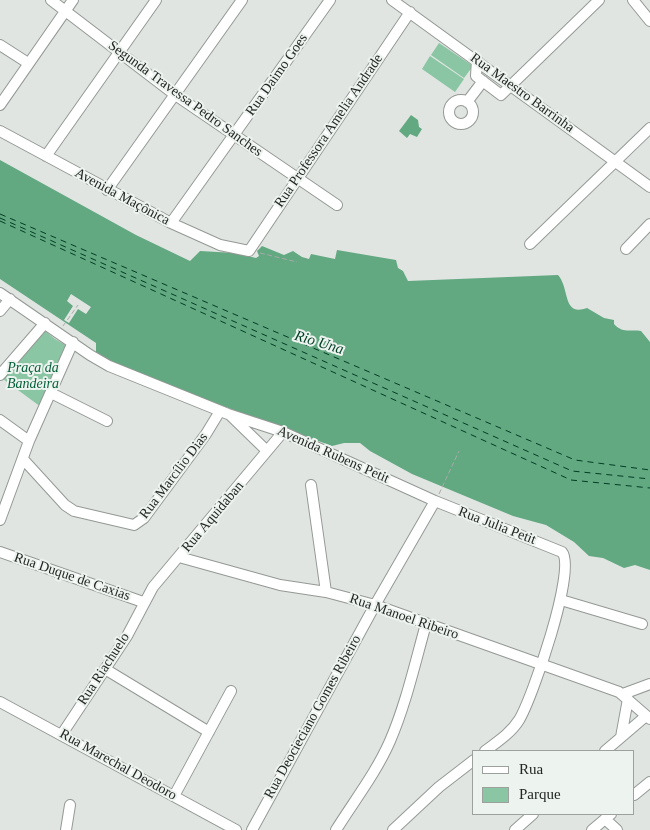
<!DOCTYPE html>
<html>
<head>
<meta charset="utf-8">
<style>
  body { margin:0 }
  #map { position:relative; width:650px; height:830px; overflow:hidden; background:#e0e5e2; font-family:"Times New Roman",serif }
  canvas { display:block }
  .legend { position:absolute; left:472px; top:750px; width:162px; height:65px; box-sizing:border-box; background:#edf3ef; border:1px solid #9ca19e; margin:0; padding:6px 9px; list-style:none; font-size:15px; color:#232624 }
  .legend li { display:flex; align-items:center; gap:10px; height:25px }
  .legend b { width:25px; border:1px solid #9ca19e }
</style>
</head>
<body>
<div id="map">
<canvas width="650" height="830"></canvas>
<ul class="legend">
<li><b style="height:6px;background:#fff"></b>Rua</li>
<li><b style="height:14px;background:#8ac6a3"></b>Parque</li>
</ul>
</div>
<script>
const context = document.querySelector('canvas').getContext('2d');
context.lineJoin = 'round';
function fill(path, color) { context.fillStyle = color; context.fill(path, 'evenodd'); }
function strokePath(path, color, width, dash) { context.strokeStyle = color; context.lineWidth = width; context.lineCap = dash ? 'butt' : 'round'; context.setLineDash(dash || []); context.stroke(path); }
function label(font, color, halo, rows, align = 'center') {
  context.font = font + ' "Times New Roman",serif'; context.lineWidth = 4; context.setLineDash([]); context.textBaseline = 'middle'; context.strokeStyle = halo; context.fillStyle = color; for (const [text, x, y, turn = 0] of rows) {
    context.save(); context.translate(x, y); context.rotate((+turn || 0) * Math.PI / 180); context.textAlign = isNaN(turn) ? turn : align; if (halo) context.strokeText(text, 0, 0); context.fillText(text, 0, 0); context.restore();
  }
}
fill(new Path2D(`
  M 439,43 L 473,66 L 464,78 L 431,55 Z
  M 430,56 L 464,79 L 455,92 L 422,69 Z
  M 45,331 L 55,339 L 67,346 L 41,407 L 3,379 Z`), '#8ac6a3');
fill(new Path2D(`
  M 411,115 L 418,120 L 419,127 L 422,129 L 417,137 L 410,134 L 407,138 L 399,131 Z
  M 0,160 L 136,235 L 190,261 L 200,251 L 235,253 L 256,258 L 259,256 L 257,251 L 262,246 L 284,255 L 293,251 L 302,257 L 309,259 L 311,254 L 335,259 L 337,250 L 396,260 L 398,268 L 403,271 L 408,281 L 558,275 C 570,288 562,317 587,308 L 604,318 L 614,320 L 614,324 C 623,334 630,329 641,331 L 650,342 L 650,570 L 635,565 L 624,568 L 603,558 L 589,556 L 574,542 L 546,525 L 513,516 L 412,474 L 370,451 L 360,443 L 344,443 L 332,446 L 119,368 L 96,352 L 96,343 L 0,279 Z`), '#62a881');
fill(new Path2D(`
  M 71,294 L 91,307 L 86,314 L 78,309 L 69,323 L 64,320 L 73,306 L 67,301 Z`), '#e0e5e2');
strokePath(new Path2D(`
  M 0,214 L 575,460 L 650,470
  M 0,218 L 572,471 L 650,479
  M 0,221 L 571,480 L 650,488`), '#013d23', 1, [6, 5]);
const minor = new Path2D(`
  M 51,0 L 174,94 L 337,205
  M 392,0 L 650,187
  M 633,0 L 650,21
  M 0,45 L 28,63
  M 477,60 L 476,76 L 501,95 L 599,0
  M449 112a12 12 0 1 1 24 0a12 12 0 1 1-24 0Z
  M 467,102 L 483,81
  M 0,105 L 73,0
  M 0,131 L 171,223 L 220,245 L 249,251 L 410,12
  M 46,156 L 156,0
  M 107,190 L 242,0
  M 171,223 L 330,0
  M 530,244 L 650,128
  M 626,249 L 650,224
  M 0,293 L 90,355 L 109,366 L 228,414 L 283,432 L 435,501 L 562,552 C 577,569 532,699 519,720 C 511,733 497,742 485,751
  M 0,311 L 10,299
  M 0,375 L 45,323
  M 51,393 L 107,421
  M 231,416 L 267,451
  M 0,420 L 29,441
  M 23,459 L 65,505 L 74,511 L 134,525 L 144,518 L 206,434 L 220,411
  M 311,485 L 326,592
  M 0,520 L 29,441 L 73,342
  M 0,552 L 143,602
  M 179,557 L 280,585 L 326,592 L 375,605 L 619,692 L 650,719
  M 561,600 L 642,624
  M 105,669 L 209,732
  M 623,694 L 650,684
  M 0,702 L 236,830
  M 62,734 L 127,636 L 153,587 L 283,432
  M 621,737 L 628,699
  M 605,751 L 646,716
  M 634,795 L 650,782
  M 174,796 L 231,691
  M 605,819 L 617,830
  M 66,830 L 70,805
  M 252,830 L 375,605 L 435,501
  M 336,830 C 354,801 376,773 390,741 C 406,704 415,663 426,624
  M 393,830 L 439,787 L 474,760
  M 515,830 L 533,814
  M 592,830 L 611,814`);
strokePath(minor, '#949995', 12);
strokePath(new Path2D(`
  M 260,253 L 297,262
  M 63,326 L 78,305
  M 439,494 L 459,451`), '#a7aba9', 1, [5, 2.5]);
strokePath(minor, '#fff', 10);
label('14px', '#232624', '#edf3ef', [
  ["Rua Daimo Goes",277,75,-55],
  ["Rua Maestro Barrinha",522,93,36],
  ["Segunda Travessa Pedro Sanches",185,99,36],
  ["Rua Professora Amelia Andrade",329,131,-56],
  ["Avenida Maçônica",122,197,28],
  ["Avenida Rubens Petit",333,455,24],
  ["Rua Marcílio Dias",174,476,-53],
  ["Rua Aquidaban",213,517,-50],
  ["Rua Julia Petit",497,526,21],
  ["Rua Duque de Caxias",72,577,19],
  ["Rua Manoel Ribeiro",404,617,19],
  ["Rua Riachuelo",104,669,-57],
  ["Rua Deocieciano Gomes Ribeiro",313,717,-61],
  ["Rua Marechal Deodoro",118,765,29]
]);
label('italic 14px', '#045f3a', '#edf3ef', [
  ["Praça da",33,368],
  ["Bandeira",33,384]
]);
label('italic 15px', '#013d23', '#edf3ef', [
  ["Rio Una",319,343,17]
]);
</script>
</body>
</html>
